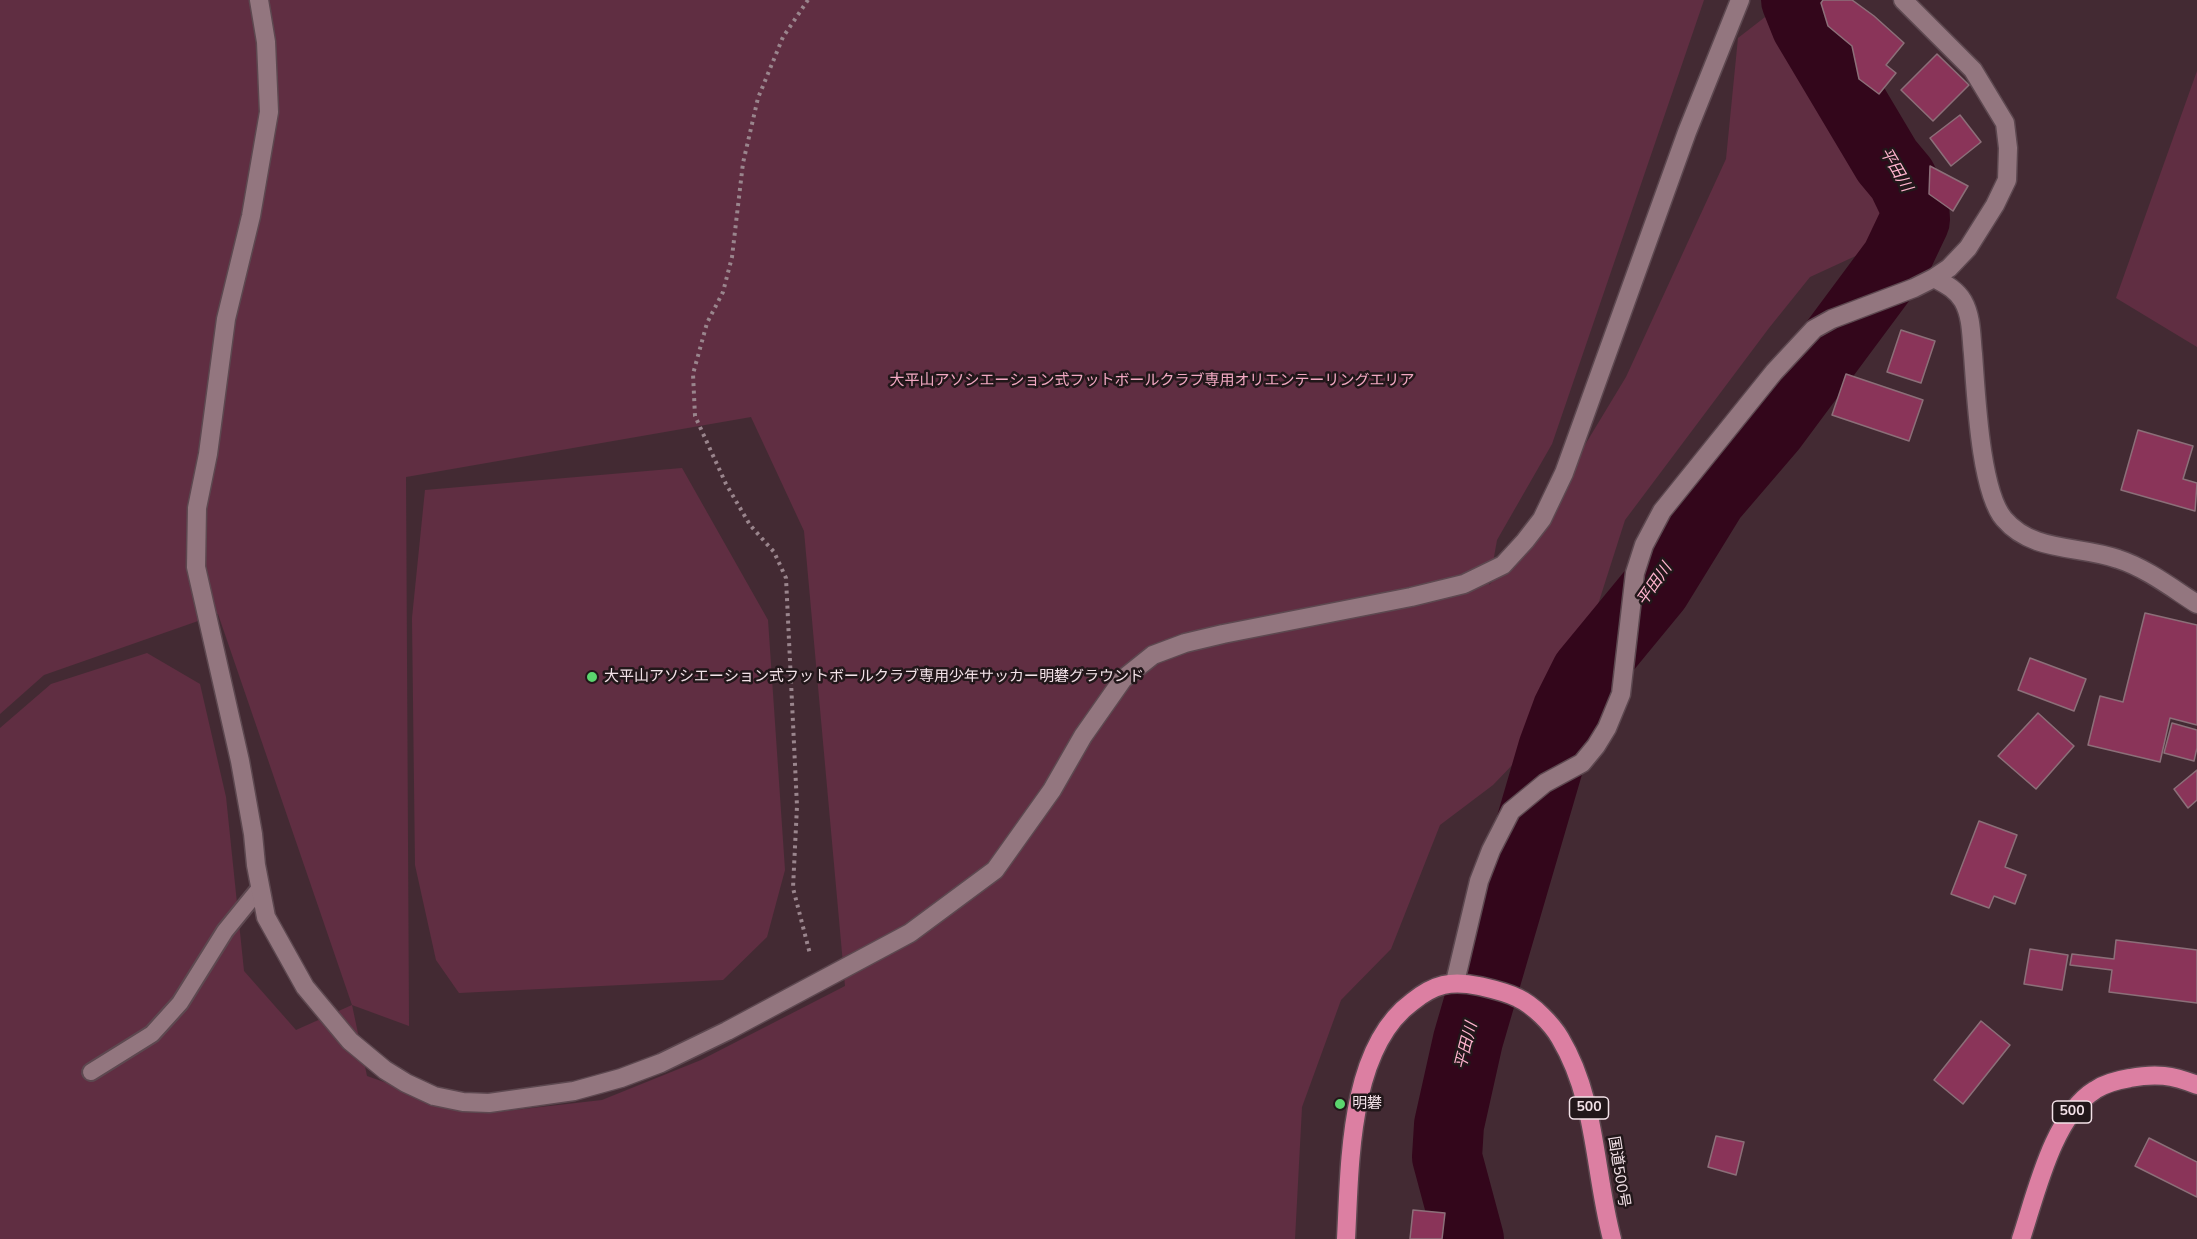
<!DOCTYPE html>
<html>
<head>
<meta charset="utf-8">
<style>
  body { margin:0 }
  canvas { display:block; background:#432a33 }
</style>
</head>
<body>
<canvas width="2197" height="1239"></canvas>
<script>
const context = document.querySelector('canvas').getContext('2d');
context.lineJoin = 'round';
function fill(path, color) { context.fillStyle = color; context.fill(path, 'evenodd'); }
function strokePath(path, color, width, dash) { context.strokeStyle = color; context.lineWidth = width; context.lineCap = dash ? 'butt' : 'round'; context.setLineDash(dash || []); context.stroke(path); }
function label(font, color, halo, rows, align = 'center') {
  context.font = font + ' "Nunito Sans","Noto Sans JP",sans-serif'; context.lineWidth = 5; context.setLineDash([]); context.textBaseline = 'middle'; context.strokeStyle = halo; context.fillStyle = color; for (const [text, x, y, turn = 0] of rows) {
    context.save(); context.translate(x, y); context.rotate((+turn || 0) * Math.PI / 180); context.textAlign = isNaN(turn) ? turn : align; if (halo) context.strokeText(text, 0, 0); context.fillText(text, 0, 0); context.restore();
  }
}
fill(new Path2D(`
  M 0,0 L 1704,0 L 1552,444 L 1497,540 L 1489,585 L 1519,554 L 1626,377 L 1726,159 L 1738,38 L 1778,7 L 1806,74 L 1906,208 L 1873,248 L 1810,277 L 1769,328 L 1625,520 L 1586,642 L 1567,660 L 1518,759 L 1493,785 L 1440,825 L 1391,949 L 1341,1000 L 1302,1107 L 1295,1239 L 0,1239 L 0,728 L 51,684 L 147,653 L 200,684 L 226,797 L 244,971 L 296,1030 L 352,1005 L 218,614 L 44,675 L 0,714 ZM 751,417 L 804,531 L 845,986 L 701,1060 L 602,1100 L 497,1112 L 438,1101 L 367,1076 L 352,1005 L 409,1026 L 406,477 Z
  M 2197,71 L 2197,347 L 2116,298 Z
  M 682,468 L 768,620 L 785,870 L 767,937 L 723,980 L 459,993 L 436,960 L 415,865 L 412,618 L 425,490 Z`), '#602e42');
strokePath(new Path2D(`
  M 1469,1239 L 1447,1157 L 1449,1125 L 1468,1040 L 1553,749 L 1567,711 L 1586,673 L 1656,588 L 1712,497 L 1772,427 L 1896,260 L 1915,220 L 1914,204 L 1902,179 L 1887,161 L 1806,25 L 1796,0`), '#33061b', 70);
const building = new Path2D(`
  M 1823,0 L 1852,0 L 1874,16 L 1904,43 L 1886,65 L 1896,73 L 1879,94 L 1859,79 L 1852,46 L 1828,26 L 1821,3 Z
  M 1937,54 L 1969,85 L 1933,121 L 1901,90 Z
  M 1960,115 L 1981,142 L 1951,166 L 1930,138 Z
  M 1930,166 L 1968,186 L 1953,211 L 1929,194 Z
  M 1901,330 L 1935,341 L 1921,383 L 1887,372 Z
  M 1846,374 L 1923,400 L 1909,441 L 1832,415 Z
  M 2138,430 L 2193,446 L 2183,479 L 2197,483 L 2195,511 L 2121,490 Z
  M 2145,613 L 2197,625 L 2197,725 L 2170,718 L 2160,762 L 2088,745 L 2100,696 L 2123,702 Z
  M 2030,658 L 2086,679 L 2074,711 L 2018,690 Z
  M 2038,713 L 2074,746 L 2036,789 L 1998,756 Z
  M 2172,723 L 2197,730 L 2197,748 L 2194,761 L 2164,753 Z
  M 2197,770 L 2197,800 L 2188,808 L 2174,789 Z
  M 1979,821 L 2017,835 L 2005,867 L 2026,875 L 2015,904 L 1994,896 L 1989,908 L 1951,894 Z
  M 2116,940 L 2197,950 L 2197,1003 L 2109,992 L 2112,970 L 2070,965 L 2072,954 L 2114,959 Z
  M 2030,949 L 2068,955 L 2062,990 L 2024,984 Z
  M 1981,1021 L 2010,1045 L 1963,1104 L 1934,1080 Z
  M 1716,1136 L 1744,1142 L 1736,1175 L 1708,1167 Z
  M 2149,1138 L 2197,1162 L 2197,1197 L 2135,1166 Z
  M 1413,1210 L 1445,1213 L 1442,1239 L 1410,1239 Z`);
fill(building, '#8a3459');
strokePath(building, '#8c6f79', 1.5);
const lane = new Path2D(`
  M 91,1072 L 152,1034 L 180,1003 L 225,931 L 260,888`);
const street = new Path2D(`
  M 259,0 L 266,42 L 269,112 L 251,216 L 226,319 L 208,454 L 197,508 L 196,567 L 240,761 L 253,834 L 256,865 L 266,917 L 305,987 L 350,1041 L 385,1070 L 406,1083 L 434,1096 L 463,1102 L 489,1103 L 574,1091 L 621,1078 L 661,1063 L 727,1031 L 910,933 L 995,870 L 1052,790 L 1083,736 L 1123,679 L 1153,655 L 1185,643 L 1223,634 L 1411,597 L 1464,584 L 1503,565 L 1525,541 L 1542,519 L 1564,473 L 1687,132 L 1740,0
  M 1934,278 C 1945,284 1956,289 1963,301 C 1972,317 1971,336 1973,354 C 1976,393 1980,491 2004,519 C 2033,553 2079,545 2118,559 C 2146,568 2172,588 2197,604
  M 1455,982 L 1479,881 L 1491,850 L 1511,811 L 1545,783 L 1582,763 L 1596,746 L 1607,728 L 1621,694 L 1635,573 L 1644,545 L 1662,511 L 1774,372 L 1814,329 L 1832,319 L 1914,288 L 1934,278 L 1949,268 L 1968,248 L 1995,205 L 2007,180 L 2008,148 L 2005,123 L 1973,70 L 1903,0`);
const highway = new Path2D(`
  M 1346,1239 C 1350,1167 1348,1049 1412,1002 C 1434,984 1451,980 1479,986 C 1492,989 1506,992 1518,998 C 1533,1005 1552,1024 1560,1038 C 1597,1100 1594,1172 1612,1239
  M 2021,1239 C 2036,1194 2053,1116 2095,1090 C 2105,1083 2118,1080 2130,1078 C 2156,1073 2172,1075 2197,1085`);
strokePath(lane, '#5d4850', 20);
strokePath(street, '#5d4850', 21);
strokePath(highway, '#5d4850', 21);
strokePath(new Path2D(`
  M 808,0 L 783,37 L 758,98 L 743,163 L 732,257 L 723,292 L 707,323 L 693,374 L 695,416 L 726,484 L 750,525 L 774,552 L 786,578 L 797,806 L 793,888 L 810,954`), '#9a858d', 4, [3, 4.5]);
strokePath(lane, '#93767f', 16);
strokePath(street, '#93767f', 18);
strokePath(highway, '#dc7fa2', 18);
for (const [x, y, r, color] of [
  [592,677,6,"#5bd56e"],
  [1340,1104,6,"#5bd56e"]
]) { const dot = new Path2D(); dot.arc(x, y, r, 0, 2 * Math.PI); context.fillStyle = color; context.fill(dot); strokePath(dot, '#22171a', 2); }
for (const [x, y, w] of [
  [1589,1108,39],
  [2072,1112,39]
]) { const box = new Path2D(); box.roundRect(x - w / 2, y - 11, w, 22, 4.5); context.fillStyle = '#22171a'; context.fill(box); strokePath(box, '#f3e2e8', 1.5); }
label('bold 14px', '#f3e2e8', null, [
  ["500",1589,1108],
  ["500",2072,1112]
]);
label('15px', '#f3a9c3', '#22171a', [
  ["大平山アソシエーション式フットボールクラブ専用オリエンテーリングエリア",1152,381]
]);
label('15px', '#f3e2e8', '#22171a', [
  ["大平山アソシエーション式フットボールクラブ専用少年サッカー明礬グラウンド",604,677],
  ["明礬",1352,1104]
], 'left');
label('15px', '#f3e2e8', '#22171a', [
  ["国道500号",1618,1172,81]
]);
label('italic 16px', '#ffb4ce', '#22171a', [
  ["平田川",1895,170,60],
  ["平田川",1655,585,-55],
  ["平田川",1467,1046,-76]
]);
</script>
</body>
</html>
